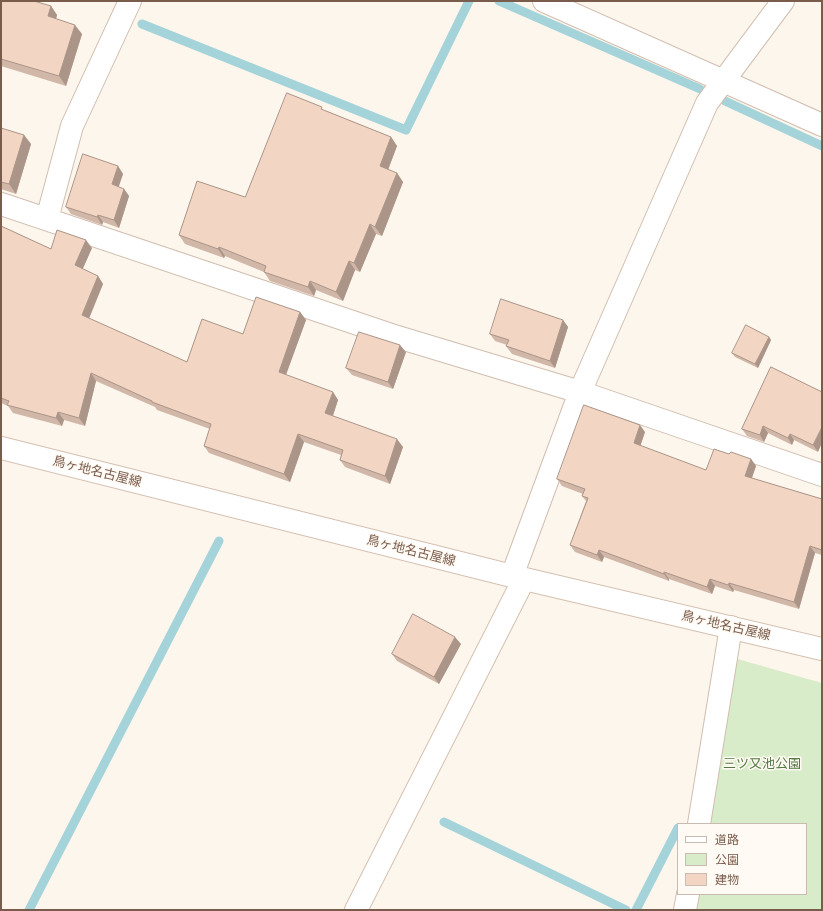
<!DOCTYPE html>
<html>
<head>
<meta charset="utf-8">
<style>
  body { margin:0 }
  #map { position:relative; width:823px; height:911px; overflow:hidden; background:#fdf6ec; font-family:"Noto Sans","Noto Sans JP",sans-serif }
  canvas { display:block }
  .frame { position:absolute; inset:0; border:2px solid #7a5c4d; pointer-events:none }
  .legend { position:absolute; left:677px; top:823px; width:130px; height:72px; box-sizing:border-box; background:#fffaf3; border:1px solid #cabbb1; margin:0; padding:5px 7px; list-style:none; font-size:12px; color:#7a5c4d }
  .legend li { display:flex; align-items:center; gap:8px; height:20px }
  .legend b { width:20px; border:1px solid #cabbb1 }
</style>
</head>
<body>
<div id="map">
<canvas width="823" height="911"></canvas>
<div class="frame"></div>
<ul class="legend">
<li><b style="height:5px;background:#fff"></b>道路</li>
<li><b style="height:11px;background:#d8ecc9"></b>公園</li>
<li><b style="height:11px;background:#f3d5c3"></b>建物</li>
</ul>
</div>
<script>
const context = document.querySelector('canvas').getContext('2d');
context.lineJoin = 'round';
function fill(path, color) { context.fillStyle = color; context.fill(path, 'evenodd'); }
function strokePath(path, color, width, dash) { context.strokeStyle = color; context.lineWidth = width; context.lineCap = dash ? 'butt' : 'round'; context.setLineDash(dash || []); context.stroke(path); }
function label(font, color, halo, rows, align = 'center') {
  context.font = font + ' "Noto Sans","Noto Sans JP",sans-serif'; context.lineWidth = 3; context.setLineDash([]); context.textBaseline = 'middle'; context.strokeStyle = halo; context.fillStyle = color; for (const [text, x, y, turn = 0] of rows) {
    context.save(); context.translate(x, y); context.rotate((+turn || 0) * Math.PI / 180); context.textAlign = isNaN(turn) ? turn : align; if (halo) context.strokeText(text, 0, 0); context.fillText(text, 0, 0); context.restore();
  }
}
fill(new Path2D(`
  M 720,654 L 822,683 L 822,910 L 677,910 L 679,894 L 806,894 L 806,824 L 691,824 Z`), '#d8ecc9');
strokePath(new Path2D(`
  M 499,1 L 700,89
  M 142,24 L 406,130 L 469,1
  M 725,101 L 822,146
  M 444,822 L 626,910
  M 29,910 L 219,541
  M 636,910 L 678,828`), '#a5d3da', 9);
const street = new Path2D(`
  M 544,1 L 822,125
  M 1,204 L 391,335 L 580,392 L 822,475
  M 47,219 L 72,126 L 130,1
  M 512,576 L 580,392 L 707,103 L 783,1
  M 699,824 L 731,627
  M 685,910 L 688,894`);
const secondary = new Path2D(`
  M 1,448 L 512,576 L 822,649
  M 356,910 L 524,579`);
strokePath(street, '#d1beb0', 24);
strokePath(secondary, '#d6c0b0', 24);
strokePath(street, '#fff', 22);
strokePath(secondary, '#fff', 22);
fill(new Path2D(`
  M 1,1 L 51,6 L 57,15 L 56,19 L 82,34 L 66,86 L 1,66 Z
  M 324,110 L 391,137 L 397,146 L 388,170 L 397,173 L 403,182 L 382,236 L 376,234 L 360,272 L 355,270 L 343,301 L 316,290 L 314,296 L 270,281 L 264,272 L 225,256 L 224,258 L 185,244 L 179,235 L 245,197 Z
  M 1,126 L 3,129 L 24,135 L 31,144 L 16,194 L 1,189 Z
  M 118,166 L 123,174 L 118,187 L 124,189 L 129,196 L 119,228 L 103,222 L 102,225 L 71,214 L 66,207 Z
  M 1,226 L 51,249 L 92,248 L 82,269 L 98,276 L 103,284 L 89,319 L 187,362 L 243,334 L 300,312 L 306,320 L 286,375 L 333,392 L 338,400 L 333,416 L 403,447 L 390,484 L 345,467 L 340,460 L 341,455 L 304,442 L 290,482 L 209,453 L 204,446 L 210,429 L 157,410 L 155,407 L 96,381 L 85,426 L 64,420 L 62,426 L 13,413 L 8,406 L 1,403 Z
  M 563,320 L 568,327 L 555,368 L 512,354 L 506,346 L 507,345 L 495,341 L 490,334 Z
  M 769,337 L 771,340 L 758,368 L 735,357 L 732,353 Z
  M 406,352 L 393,389 L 352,375 L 346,368 Z
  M 771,367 L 818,452 L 794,440 L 792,445 L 768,433 L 764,442 L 747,436 L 742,429 Z
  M 645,432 L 640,446 L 706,470 L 729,454 L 751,459 L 756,466 L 752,478 L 822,499 L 822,555 L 815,553 L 799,609 L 734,590 L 733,592 L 715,586 L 712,594 L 669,579 L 669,581 L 604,557 L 602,562 L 575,552 L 570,545 L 586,501 L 582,496 L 583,494 L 562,486 L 557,479 Z
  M 461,644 L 439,684 L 397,661 L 392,654 Z`), '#d1b7a8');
fill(new Path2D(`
  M 51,6 L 57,15 L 54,26 L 48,16 Z
  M 75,25 L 82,34 L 66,86 L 59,76 Z
  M 24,135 L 31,144 L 16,194 L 9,184 Z
  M 391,137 L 397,146 L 386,175 L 380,166 Z
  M 118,166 L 123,174 L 117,192 L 112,184 Z
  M 397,173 L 403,182 L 382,236 L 375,227 Z
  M 124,189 L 129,196 L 119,228 L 114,220 Z
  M 98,215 L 103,222 L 102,225 L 97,217 Z
  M 370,224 L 376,234 L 360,272 L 354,263 Z
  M 86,240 L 92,248 L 81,273 L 75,265 Z
  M 219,247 L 225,256 L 224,258 L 218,249 Z
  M 349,261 L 355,270 L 343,301 L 336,292 Z
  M 98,276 L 103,284 L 87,323 L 82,315 Z
  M 310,281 L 316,290 L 314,296 L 308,287 Z
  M 300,312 L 306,320 L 284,380 L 279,372 Z
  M 563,320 L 568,327 L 555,368 L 550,361 Z
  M 769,337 L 771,340 L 758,368 L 755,364 Z
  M 400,345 L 406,352 L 393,389 L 388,382 Z
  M 91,373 L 96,381 L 85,426 L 79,418 Z
  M 333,392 L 338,400 L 331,421 L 325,413 Z
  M 58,412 L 64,420 L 62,426 L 56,418 Z
  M 640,425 L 645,432 L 639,450 L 634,443 Z
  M 763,426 L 768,433 L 764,442 L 760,435 Z
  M 822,427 L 822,443 L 818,452 L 813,445 Z
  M 298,434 L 304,442 L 290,482 L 284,474 Z
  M 790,434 L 794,440 L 792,445 L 788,438 Z
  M 397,439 L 403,447 L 390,484 L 385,476 Z
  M 751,459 L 756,466 L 750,483 L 745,476 Z
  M 810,546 L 815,553 L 799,609 L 794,602 Z
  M 599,550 L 604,557 L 602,562 L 597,555 Z
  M 664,572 L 669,579 L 669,581 L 664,574 Z
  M 710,579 L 715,586 L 712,594 L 707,587 Z
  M 729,583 L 734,590 L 733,592 L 728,585 Z
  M 455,637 L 461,644 L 439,684 L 434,677 Z`), '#aa9588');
const building = new Path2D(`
  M 1,1 L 34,1 L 51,6 L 48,16 L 75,25 L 59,76 L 1,59 Z
  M 287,93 L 322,107 L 321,109 L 391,137 L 380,166 L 397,173 L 375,227 L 370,224 L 354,263 L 349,261 L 336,292 L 310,281 L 308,287 L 264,272 L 266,266 L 219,247 L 218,249 L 179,235 L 197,181 L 245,197 Z
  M 1,128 L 24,135 L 9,184 L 1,182 Z
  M 83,154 L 118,166 L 112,184 L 124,189 L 114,220 L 98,215 L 97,217 L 66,207 Z
  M 1,226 L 51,249 L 57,230 L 86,240 L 75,265 L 98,276 L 82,315 L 187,362 L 202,319 L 243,334 L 256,297 L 300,312 L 279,372 L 333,392 L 325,413 L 397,439 L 385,476 L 340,460 L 343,450 L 298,434 L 284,474 L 204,446 L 211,424 L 152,402 L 152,401 L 91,373 L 79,418 L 58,412 L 56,418 L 7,405 L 9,401 L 1,398 Z
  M 501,299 L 563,320 L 550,361 L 506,346 L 509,340 L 490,334 Z
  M 746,325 L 769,337 L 755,364 L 732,353 Z
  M 359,332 L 400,345 L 388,382 L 346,368 Z
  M 771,367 L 822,392 L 822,427 L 813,445 L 790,434 L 788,438 L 763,426 L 760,435 L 742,429 Z
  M 584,405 L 640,425 L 634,443 L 706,470 L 714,449 L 729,454 L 731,452 L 751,459 L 745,476 L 822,499 L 822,550 L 810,546 L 794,602 L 729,583 L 728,585 L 710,579 L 707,587 L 664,572 L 664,574 L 599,550 L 597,555 L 570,545 L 588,498 L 582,496 L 585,489 L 557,479 Z
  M 413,614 L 455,637 L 434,677 L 392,654 Z`);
fill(building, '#f3d5c3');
strokePath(building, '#aa9588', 1);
label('13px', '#7a5c4d', '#fffaf3', [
  ["鳥ヶ地名古屋線",97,472,14],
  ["鳥ヶ地名古屋線",411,551,14],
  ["鳥ヶ地名古屋線",726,626,13]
]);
label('13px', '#537a41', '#fffaf3', [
  ["三ツ又池公園",762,764]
]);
</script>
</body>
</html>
